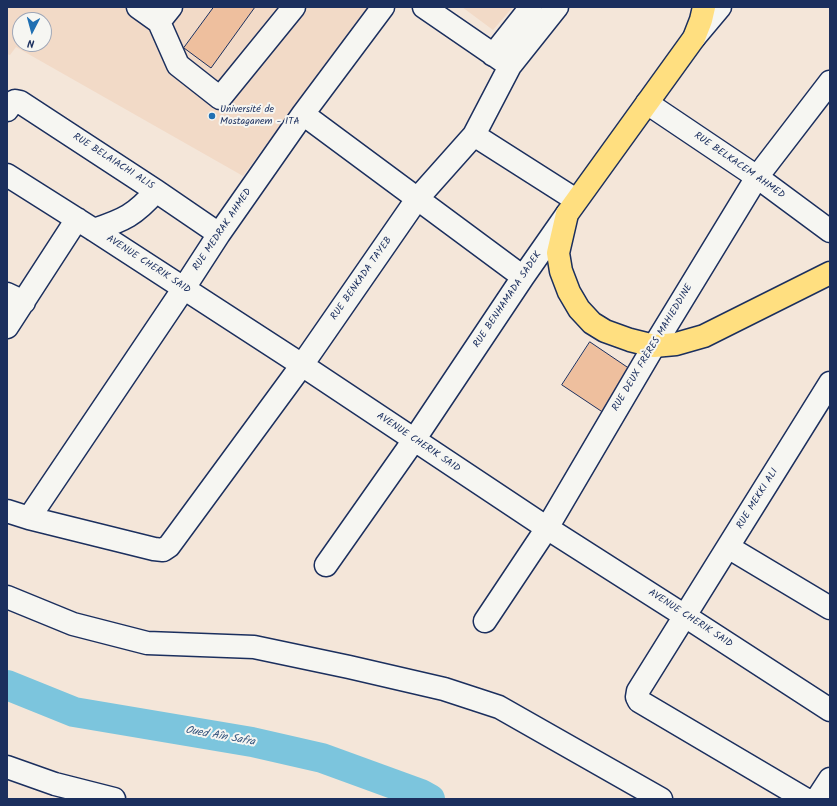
<!DOCTYPE html>
<html>
<head>
<meta charset="utf-8">
<style>
  body { margin:0 }
  #map { position:relative; width:837px; height:806px; overflow:hidden; background:#f4e6d9; font-family:Kalam,sans-serif }
  canvas { display:block }
  .frame { position:absolute; inset:0; border:8px solid #1b2f5e; pointer-events:none }
  .north { position:absolute; left:12px; top:12px; width:40px; height:40px; box-sizing:border-box; background:#f6f6f2; border:1px solid #9ea6b7; border-radius:50%; rotate:186deg; font-size:11px; font-weight:700; line-height:16px; text-align:center; color:#1b2f5e }
  .north::after { content:''; display:block; margin:auto; width:14px; height:18px; background:#1f6fb2; clip-path:polygon(50% 0,100% 100%,50% 72%,0 100%) }
</style>
</head>
<body>
<div id="map">
<canvas width="837" height="806"></canvas>
<div class="frame"></div>
<div class="north">N</div>
</div>
<script>
const context = document.querySelector('canvas').getContext('2d');
context.lineJoin = 'round';
function fill(path, color) { context.fillStyle = color; context.fill(path, 'evenodd'); }
function strokePath(path, color, width, dash) { context.strokeStyle = color; context.lineWidth = width; context.lineCap = dash ? 'butt' : 'round'; context.setLineDash(dash || []); context.stroke(path); }
function label(font, color, halo, rows, align = 'center') {
  context.font = font + ' Kalam,sans-serif'; context.lineWidth = 4; context.setLineDash([]); context.textBaseline = 'middle'; context.strokeStyle = halo; context.fillStyle = color; for (const [text, x, y, turn = 0] of rows) {
    context.save(); context.translate(x, y); context.rotate((+turn || 0) * Math.PI / 180); context.textAlign = isNaN(turn) ? turn : align; if (halo) context.strokeText(text, 0, 0); context.fillText(text, 0, 0); context.restore();
  }
}
fill(new Path2D(`
  M 7,7 L 368,7 L 243,176 L 16,47 L 10,55 L 7,54 ZM 20,20 L 44,20 L 44,44 L 20,44 Z
  M 462,7 L 513,7 L 493,30 Z`), '#f2dac7');
strokePath(new Path2D(`
  M 7,685 L 74,712 L 252,742 L 322,758 L 421,794 L 430,799`), '#7cc5dd', 30);
const building = new Path2D(`
  M 214,7 L 255,7 L 211,68 L 184,48 Z
  M 590,342 L 633,371 L 604,413 L 562,385 Z`);
fill(building, '#eebf9e');
strokePath(building, '#1b2f5e', 1);
const minor = new Path2D(`
  M 138,7 L 159,22 L 171,7
  M 424,7 L 510,66
  M 159,22 L 178,65 L 220,98 L 294,7
  M 694,38 L 720,7
  M 493,55 L 531,7
  M 647,103 L 757,177 L 830,231
  M 7,110 L 12,103 L 15,101 L 20,102 L 156,191 L 219,234
  M 303,114 L 523,277
  M 474,135 L 576,200
  M 7,175 L 94,230 L 302,365 L 547,528 L 685,616 L 830,710
  M 94,230 C 124,220 135,215 156,191
  M 7,294 L 24,302
  M 7,327 L 77,219
  M 7,511 L 29,518 L 154,549 L 163,550 L 169,546 L 302,365 L 417,199 L 474,135 L 510,66 L 557,7
  M 29,518 L 184,288 L 219,234 L 303,114 L 383,7
  M 728,547 L 830,608
  M 326,565 L 414,440 L 523,277 L 567,214
  M 7,597 L 73,624 L 147,643 L 254,647 L 349,667 L 444,689 L 499,707 L 661,799
  M 485,621 L 547,528 L 654,346 L 757,177 L 830,82
  M 7,767 L 55,784 L 114,799
  M 805,799 L 639,701 L 637,697 L 638,691 L 830,383
  M 817,799 L 830,779`);
const major = new Path2D(`
  M 704,7 L 701,20 L 694,38 L 567,214 L 558,253 L 561,271 L 569,292 L 579,309 L 592,323 L 605,331 L 630,340 L 654,346 L 676,344 L 704,336 L 830,273`);
strokePath(minor, '#1b2f5e', 25);
strokePath(major, '#1b2f5e', 25);
strokePath(minor, '#f6f6f2', 22);
strokePath(major, '#ffdf80', 22);
for (const [x, y, r, color] of [
  [212,116,4,"#1f6fb2"]
]) { const dot = new Path2D(); dot.arc(x, y, r, 0, 2 * Math.PI); context.fillStyle = color; context.fill(dot); strokePath(dot, '#f6f6f2', 1.5); }
label('10px', '#1b2f5e', '#f6f6f2', [
  ["Université de",220,110],
  ["Mostaganem - ITA",220,122]
], 'left');
label('10px', '#1b2f5e', '#f6f6f2', [
  ["RUE BELAIACHI ALIS",113,162,33],
  ["RUE BELKACEM AHMED",739,166,35],
  ["RUE MEDRAK AHMED",223,230,-56],
  ["AVENUE CHERIK SAID",148,265,33],
  ["RUE BENKADA TAYEB",362,279,-55],
  ["RUE BENHAMADA SADEK",508,300,-56],
  ["RUE DEUX FRÈRES MAHIEDDINE",653,348,-59],
  ["AVENUE CHERIK SAID",418,443,34],
  ["RUE MEKKI ALI",758,499,-58],
  ["AVENUE CHERIK SAID",690,619,33]
]);
label('italic 11px', '#33547e', '#f6f6f2', [
  ["Oued Aîn Safra",220,737,10]
]);
</script>
</body>
</html>
